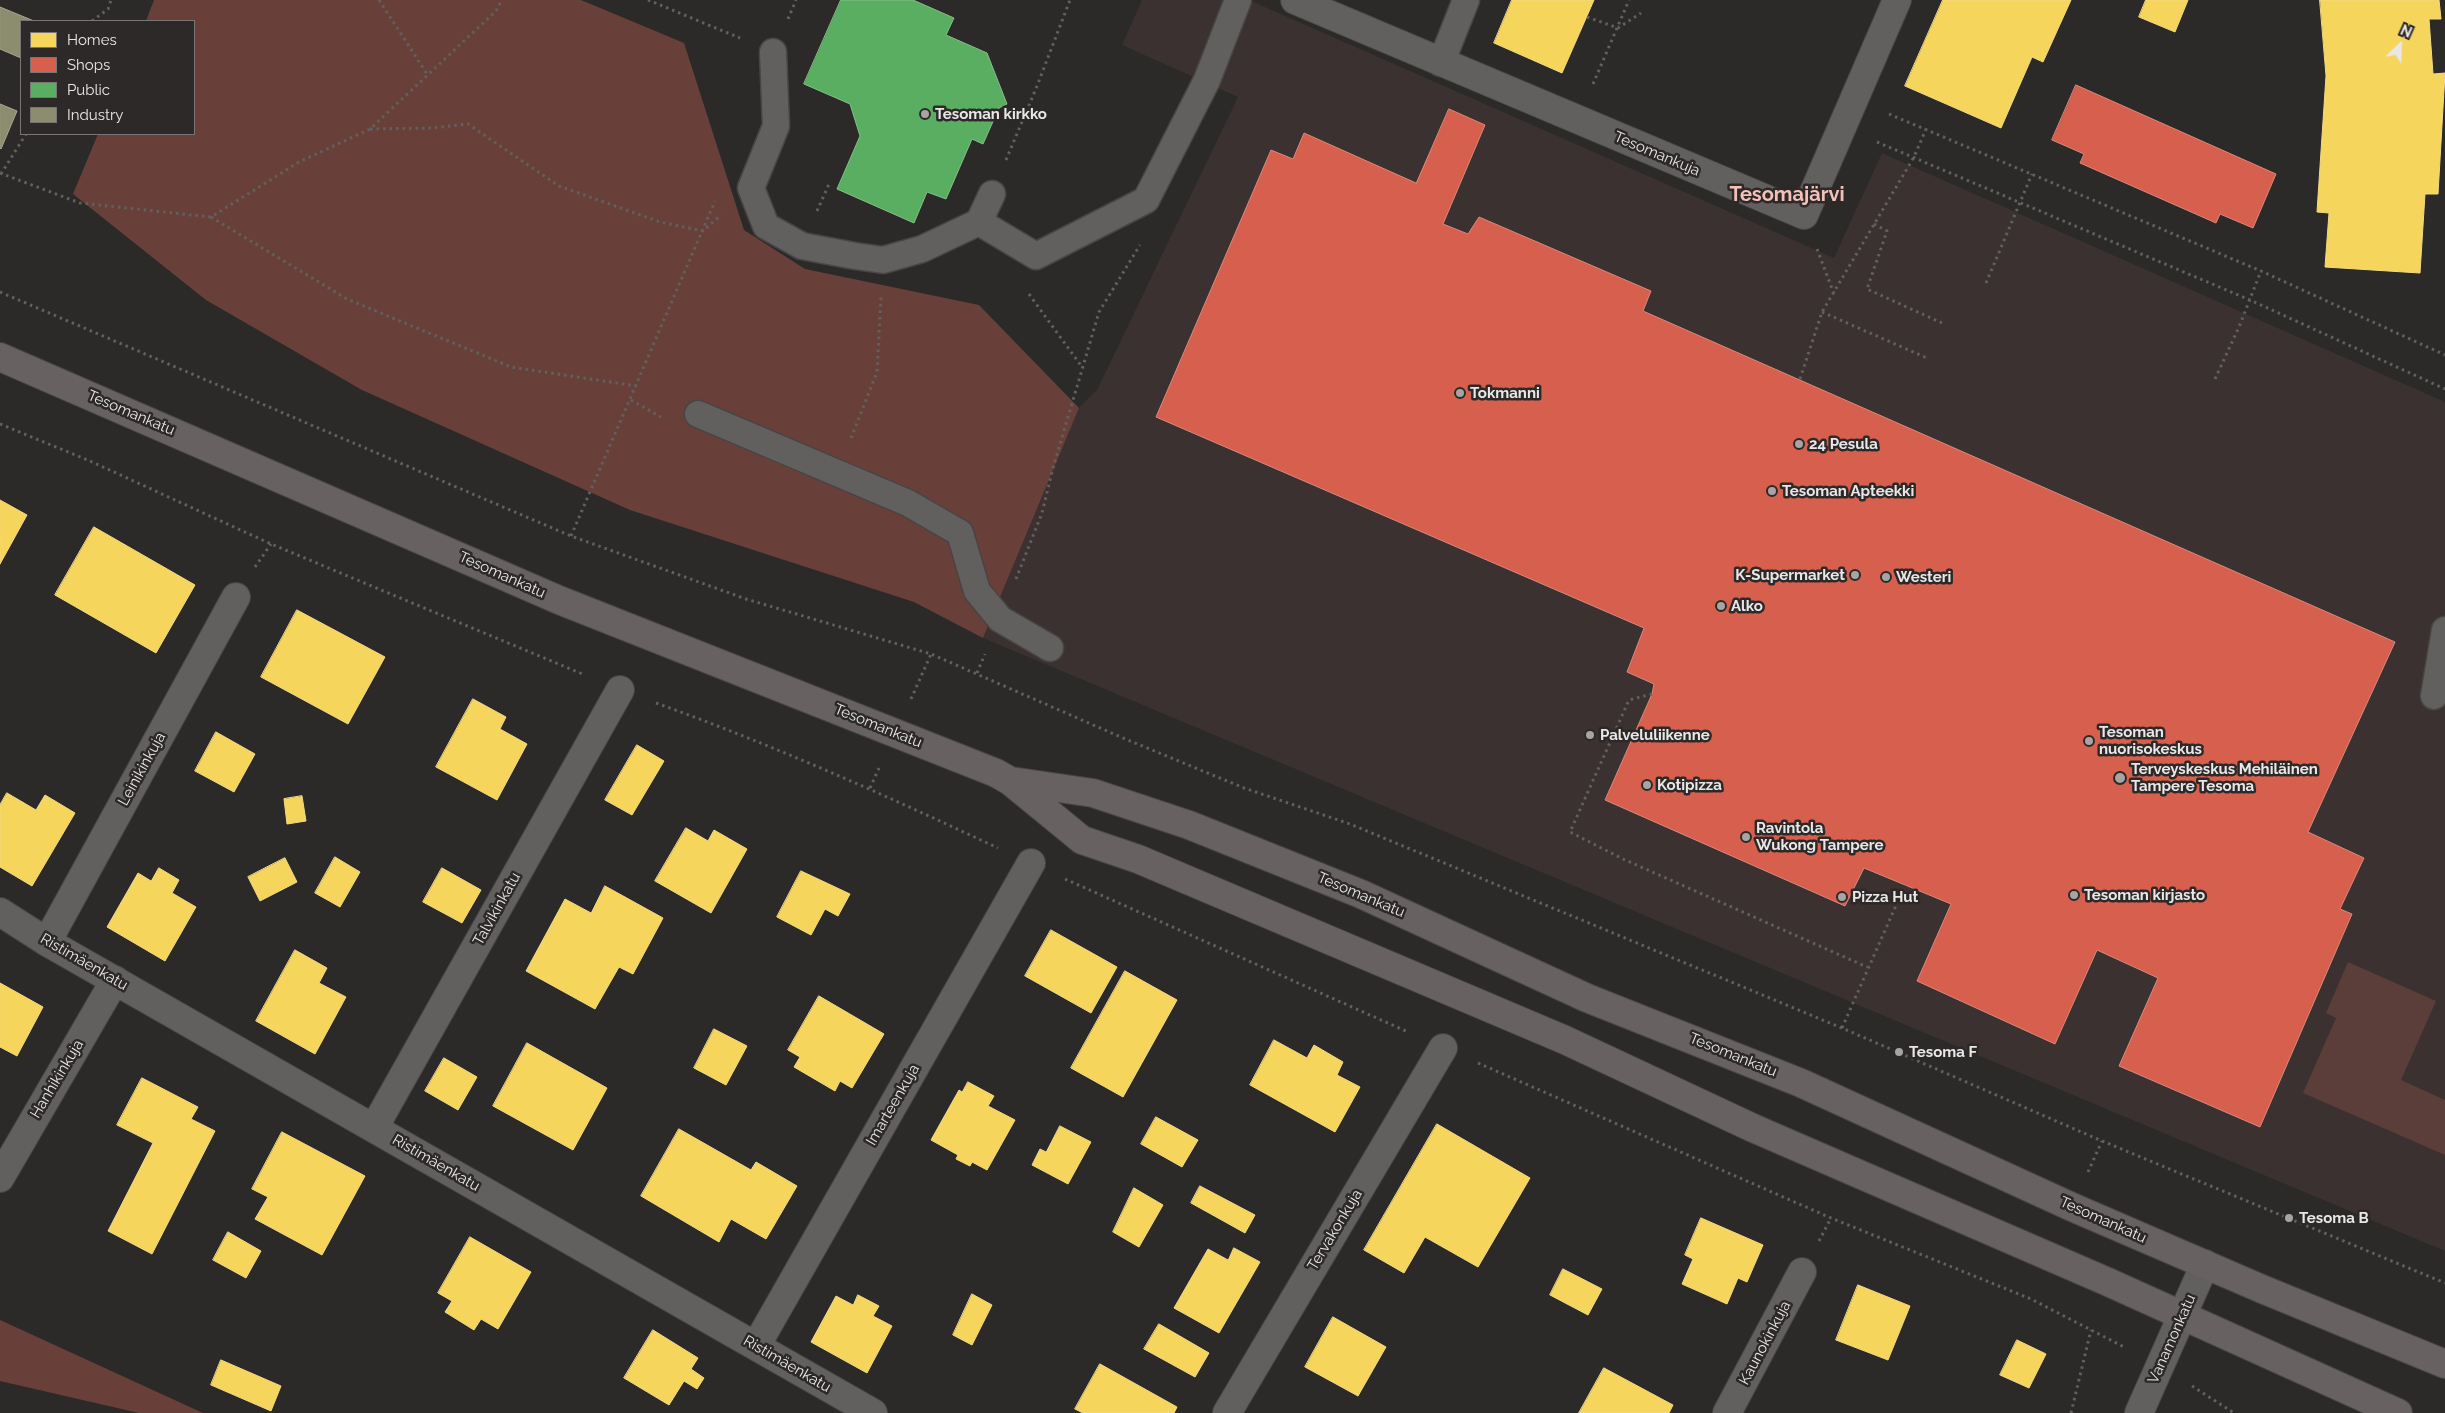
<!DOCTYPE html>
<html>
<head>
<meta charset="utf-8">
<style>
  body { margin:0 }
  #map { position:relative; width:2445px; height:1413px; overflow:hidden; background:#2b2a29; font-family:Raleway,sans-serif }
  canvas { display:block }
  .legend { position:absolute; left:20px; top:20px; width:175px; height:115px; box-sizing:border-box; background:#2c2928; border:1px solid #787574; margin:0; padding:6px 9px; list-style:none; font-size:15px; color:#e9e7e7 }
  .legend li { display:flex; align-items:center; gap:10px; height:25px }
  .legend b { width:25px; border:1px solid #787574 }
  .north { position:absolute; left:2375px; top:20px; width:50px; height:50px; -webkit-text-stroke:4px #2c2928; paint-order:stroke; rotate:24deg; font-size:14px; font-weight:700; line-height:20px; text-align:center; color:#e9e7e7 }
  .north::after { content:''; display:block; margin:auto; width:18px; height:22px; background:#e9e7e7; clip-path:polygon(50% 0,100% 100%,50% 72%,0 100%) }
</style>
</head>
<body>
<div id="map">
<canvas width="2445" height="1413"></canvas>
<ul class="legend">
<li><b style="height:14px;background:#f6d55c"></b>Homes</li>
<li><b style="height:14px;background:#d6604d"></b>Shops</li>
<li><b style="height:14px;background:#5aae61"></b>Public</li>
<li><b style="height:14px;background:#8c8c6e"></b>Industry</li>
</ul>
<div class="north">N</div>
</div>
<script>
const context = document.querySelector('canvas').getContext('2d');
context.lineJoin = 'round';
function fill(path, color) { context.fillStyle = color; context.fill(path, 'evenodd'); }
function strokePath(path, color, width, dash) { context.strokeStyle = color; context.lineWidth = width; context.lineCap = dash ? 'butt' : 'round'; context.setLineDash(dash || []); context.stroke(path); }
function label(font, color, halo, rows, align = 'center') {
  context.font = font + ' Raleway,sans-serif'; context.lineWidth = 5; context.setLineDash([]); context.textBaseline = 'middle'; context.strokeStyle = halo; context.fillStyle = color; for (const [text, x, y, turn = 0] of rows) {
    context.save(); context.translate(x, y); context.rotate((+turn || 0) * Math.PI / 180); context.textAlign = isNaN(turn) ? turn : align; if (halo) context.strokeText(text, 0, 0); context.fillText(text, 0, 0); context.restore();
  }
}
fill(new Path2D(`
  M 1142,0 L 1249,0 L 1834,258 L 1882,153 L 2445,402 L 2445,1251 L 983,638 L 1079,408 L 1097,390 L 1238,97 L 1122,45 Z`), '#3a3130');
fill(new Path2D(`
  M 2348,962 L 2436,1001 L 2401,1080 L 2445,1100 L 2445,1155 L 2303,1093 L 2336,1018 L 2326,1013 Z`), '#5b3d39');
fill(new Path2D(`
  M 154,0 L 581,0 L 684,43 L 744,230 L 805,269 L 979,305 L 1079,408 L 983,638 L 914,602 L 630,510 L 362,390 L 206,300 L 73,194 L 98,134 L 194,134 L 194,21 L 146,21 Z
  M 0,1320 L 203,1413 L 139,1413 L 0,1381 Z`), '#684039');
const homes = new Path2D(`
  M 1512,0 L 1594,0 L 1562,73 L 1494,43 Z
  M 1943,0 L 2071,0 L 2043,62 L 2032,57 L 2001,128 L 1905,86 Z
  M 2146,0 L 2188,0 L 2175,32 L 2139,17 Z
  M 2320,0 L 2439,0 L 2441,19 L 2429,19 L 2433,74 L 2445,73 L 2438,194 L 2425,194 L 2420,273 L 2325,267 L 2329,213 L 2317,212 L 2326,76 Z
  M 0,500 L 27,515 L 0,564 Z
  M 94,527 L 195,585 L 156,653 L 55,595 Z
  M 297,610 L 385,657 L 348,724 L 261,677 Z
  M 473,699 L 506,717 L 500,729 L 527,744 L 497,800 L 436,767 Z
  M 216,732 L 255,754 L 234,792 L 195,771 Z
  M 637,745 L 664,761 L 632,815 L 605,800 Z
  M 7,793 L 36,810 L 45,795 L 75,813 L 32,886 L 0,867 L 0,805 Z
  M 302,796 L 306,821 L 287,824 L 284,799 Z
  M 686,828 L 708,841 L 714,830 L 747,849 L 711,913 L 655,881 Z
  M 335,857 L 360,872 L 340,907 L 315,893 Z
  M 285,858 L 297,882 L 260,901 L 248,877 Z
  M 159,868 L 179,880 L 172,893 L 196,907 L 165,961 L 107,927 L 138,873 L 151,881 Z
  M 442,868 L 481,890 L 462,923 L 423,902 Z
  M 801,871 L 850,894 L 838,916 L 825,909 L 811,935 L 777,917 Z
  M 605,886 L 663,918 L 633,974 L 619,967 L 595,1009 L 526,971 L 565,899 L 591,913 Z
  M 1051,930 L 1117,967 L 1091,1013 L 1025,976 Z
  M 295,950 L 327,968 L 319,983 L 346,997 L 315,1054 L 256,1021 Z
  M 1125,971 L 1177,1000 L 1123,1097 L 1071,1068 Z
  M 0,983 L 43,1007 L 17,1056 L 0,1047 Z
  M 819,996 L 884,1034 L 852,1088 L 840,1081 L 835,1091 L 794,1067 L 800,1057 L 788,1050 Z
  M 714,1029 L 747,1046 L 726,1085 L 694,1068 Z
  M 1274,1040 L 1307,1058 L 1314,1045 L 1343,1062 L 1337,1075 L 1360,1087 L 1335,1132 L 1250,1085 Z
  M 527,1043 L 607,1088 L 573,1150 L 493,1106 Z
  M 444,1058 L 477,1077 L 458,1110 L 425,1091 Z
  M 142,1078 L 198,1107 L 191,1119 L 215,1131 L 152,1254 L 108,1231 L 153,1143 L 117,1125 Z
  M 968,1082 L 994,1096 L 988,1106 L 1015,1120 L 987,1170 L 972,1162 L 970,1166 L 956,1159 L 958,1155 L 931,1140 L 959,1090 L 962,1092 Z
  M 1156,1117 L 1198,1140 L 1182,1167 L 1141,1144 Z
  M 1437,1124 L 1530,1178 L 1478,1267 L 1425,1237 L 1404,1273 L 1364,1250 Z
  M 1060,1126 L 1091,1142 L 1068,1184 L 1032,1165 L 1040,1149 L 1046,1152 Z
  M 679,1129 L 751,1170 L 756,1162 L 797,1186 L 766,1239 L 731,1219 L 719,1242 L 641,1196 Z
  M 282,1132 L 365,1176 L 322,1255 L 255,1219 L 268,1197 L 252,1189 Z
  M 1200,1186 L 1255,1215 L 1245,1233 L 1191,1203 Z
  M 1134,1188 L 1163,1205 L 1139,1247 L 1113,1232 Z
  M 1701,1218 L 1763,1245 L 1747,1282 L 1738,1278 L 1727,1304 L 1682,1284 L 1693,1259 L 1685,1255 Z
  M 228,1232 L 261,1251 L 246,1278 L 213,1260 Z
  M 470,1237 L 531,1272 L 498,1329 L 481,1319 L 474,1330 L 445,1312 L 452,1301 L 438,1293 Z
  M 1234,1248 L 1260,1262 L 1219,1333 L 1174,1308 L 1208,1249 L 1228,1260 Z
  M 1563,1269 L 1602,1289 L 1588,1315 L 1550,1295 Z
  M 1858,1285 L 1910,1306 L 1888,1360 L 1836,1340 Z
  M 972,1294 L 992,1305 L 972,1345 L 953,1335 Z
  M 858,1295 L 879,1306 L 873,1316 L 892,1326 L 867,1373 L 811,1342 L 836,1296 L 853,1305 Z
  M 1333,1317 L 1386,1347 L 1358,1396 L 1305,1367 Z
  M 1159,1324 L 1209,1353 L 1195,1377 L 1144,1349 Z
  M 653,1330 L 698,1358 L 691,1369 L 704,1378 L 697,1389 L 684,1381 L 669,1405 L 624,1378 Z
  M 2017,1340 L 2046,1354 L 2029,1388 L 2000,1375 Z
  M 221,1360 L 281,1386 L 271,1411 L 211,1385 Z
  M 1100,1364 L 1177,1407 L 1174,1413 L 1083,1413 L 1075,1409 Z
  M 1604,1368 L 1673,1405 L 1669,1413 L 1579,1413 Z`);
fill(homes, '#f6d55c');
strokePath(homes, '#f2da86', 1);
const shops = new Path2D(`
  M 2076,85 L 2276,174 L 2253,228 L 2220,214 L 2216,223 L 2080,163 L 2084,154 L 2052,140 Z
  M 1449,109 L 1485,125 L 1443,224 L 1468,234 L 1479,217 L 1651,291 L 1643,311 L 2395,642 L 2308,832 L 2364,858 L 2340,909 L 2352,914 L 2260,1127 L 2119,1066 L 2158,978 L 2097,950 L 2055,1044 L 1917,981 L 1951,904 L 1864,868 L 1845,906 L 1605,800 L 1652,694 L 1654,684 L 1627,672 L 1644,628 L 1156,417 L 1271,150 L 1293,159 L 1304,133 L 1416,183 Z`);
fill(shops, '#d6604d');
strokePath(shops, '#dc887b', 1);
const public = new Path2D(`
  M 841,0 L 913,0 L 954,18 L 946,35 L 987,53 L 1007,104 L 999,108 L 983,144 L 972,139 L 946,199 L 927,192 L 914,223 L 837,189 L 860,136 L 850,104 L 804,84 Z`);
fill(public, '#5aae61');
strokePath(public, '#85bf89', 1);
const industry = new Path2D(`
  M 0,7 L 34,21 L 21,21 L 21,58 L 0,49 Z
  M 0,104 L 17,111 L 1,149 L 0,148 Z`);
fill(industry, '#8c8c6e');
strokePath(industry, '#a8a792', 1);
const service = new Path2D(`
  M 773,52 L 776,126 L 751,188 L 766,226 L 802,246 L 855,256 L 883,260 L 922,249 L 979,222 L 1036,256 L 1146,200 L 1207,80 L 1238,0
  M 1441,63 L 1466,0
  M 979,222 L 992,194
  M 698,414 L 908,503 L 960,533 L 977,591 L 1000,619 L 1050,648
  M 2434,696 L 2445,630`);
const minor = new Path2D(`
  M 1295,0 L 1804,215 L 1897,0
  M 0,912 L 47,942 L 873,1413
  M 47,942 L 236,597
  M 374,1128 L 620,690
  M 0,1178 L 115,980
  M 756,1346 L 1031,863
  M 1227,1413 L 1443,1048
  M 1727,1413 L 1802,1272
  M 2139,1413 L 2205,1264`);
const secondary = new Path2D(`
  M 0,357 L 559,600 L 996,773 L 1010,781 L 1082,840 L 1138,859 L 1565,1040 L 1753,1128 L 2108,1282 L 2398,1413
  M 1011,781 L 1093,793 L 1189,825 L 1361,894 L 1587,998 L 1801,1083 L 2072,1207 L 2262,1289 L 2445,1364`);
strokePath(service, '#474545', 29);
strokePath(minor, '#474545', 30);
strokePath(secondary, '#474545', 30);
strokePath(new Path2D(`
  M 379,0 L 427,74
  M 648,0 L 740,38
  M 1587,17 L 1618,28 L 1641,13
  M 788,19 L 796,0
  M 92,21 L 108,9 L 111,0
  M 1593,84 L 1629,0
  M 1889,114 L 2261,271 L 2445,355
  M 370,129 L 433,128 L 468,124 L 559,186 L 660,222 L 703,231 L 721,215
  M 1877,142 L 2250,300 L 2445,389
  M 1006,160 L 1037,86 L 1070,0
  M 0,173 L 80,203 L 211,217 L 299,162 L 370,129 L 496,11 L 502,0
  M 1,174 L 26,134
  M 817,211 L 829,184
  M 211,217 L 347,299 L 511,367 L 637,386
  M 1874,224 L 1887,231 L 1867,289 L 1942,323
  M 1817,249 L 1834,294
  M 1986,283 L 2032,174
  M 0,292 L 571,536 L 746,599 L 931,654 L 1123,738 L 1244,788 L 1350,824 L 1842,1028 L 2102,1141 L 2445,1283
  M 1029,294 L 1082,367
  M 1822,312 L 1927,358
  M 1800,379 L 1822,312 L 1914,157 L 1926,129
  M 2215,379 L 2239,327 L 2261,271
  M 631,400 L 661,417
  M 0,424 L 90,461 L 271,544 L 585,675
  M 851,438 L 877,372 L 881,297
  M 571,536 L 715,201
  M 255,567 L 271,544
  M 1016,579 L 1042,513 L 1053,468 L 1099,312 L 1140,245
  M 977,673 L 985,654
  M 1652,694 L 1629,700 L 1570,832 L 1623,859 L 1867,967
  M 911,699 L 931,654
  M 656,703 C 773,745 885,795 998,848
  M 870,788 L 879,768
  M 1065,879 L 1408,1032
  M 1842,1028 L 1905,885
  M 1478,1063 L 1831,1218 L 2031,1299 L 2126,1348
  M 2088,1172 L 2102,1141
  M 1819,1241 L 1831,1218
  M 2192,1386 L 2234,1413
  M 2071,1413 L 2091,1330`), '#61605f', 3, [2.5, 4]);
strokePath(service, '#61605f', 26);
strokePath(minor, '#61605f', 28);
strokePath(secondary, '#676261', 28);
for (const [x, y, r, color] of [
  [925,114,5,"#a6a5a4"],
  [1460,393,5,"#a6a5a4"],
  [1799,444,5,"#a6a5a4"],
  [1772,491,5,"#a6a5a4"],
  [1855,575,5,"#a6a5a4"],
  [1886,577,5,"#a6a5a4"],
  [1721,606,5,"#a6a5a4"],
  [1590,735,5,"#a6a5a4"],
  [2089,741,5,"#a6a5a4"],
  [2120,778,6,"#a6a5a4"],
  [1647,785,5,"#a6a5a4"],
  [1746,837,5,"#a6a5a4"],
  [2074,895,5,"#a6a5a4"],
  [1842,897,5,"#a6a5a4"],
  [1899,1052,5,"#a6a5a4"],
  [2289,1218,5,"#a6a5a4"]
]) { const dot = new Path2D(); dot.arc(x, y, r, 0, 2 * Math.PI); context.fillStyle = color; context.fill(dot); strokePath(dot, '#2c2928', 2); }
label('bold 15px', '#e9e7e7', '#2c2928', [
  ["Tesoman kirkko",935,114],
  ["Tokmanni",1470,393],
  ["24 Pesula",1809,444],
  ["Tesoman Apteekki",1782,491],
  ["K-Supermarket",1845,575,"right"],
  ["Westeri",1896,577],
  ["Alko",1731,606],
  ["Tesoman",2099,732],
  ["nuorisokeskus",2099,749],
  ["Palveluliikenne",1600,735],
  ["Terveyskeskus Mehiläinen",2131,769],
  ["Tampere Tesoma",2131,786],
  ["Kotipizza",1657,785],
  ["Ravintola",1756,828],
  ["Wukong Tampere",1756,845],
  ["Tesoman kirjasto",2084,895],
  ["Pizza Hut",1852,897],
  ["Tesoma F",1909,1052],
  ["Tesoma B",2299,1218]
], 'left');
label('15px', '#e9e7e7', '#2c2928', [
  ["Tesomankuja",1657,154,23],
  ["Tesomankatu",131,413,23],
  ["Tesomankatu",502,575,24],
  ["Tesomankatu",878,726,22],
  ["Leinikinkuja",142,769,-61],
  ["Tesomankatu",1361,895,23],
  ["Talvikinkatu",497,909,-61],
  ["Ristimäenkatu",84,962,30],
  ["Tesomankatu",1733,1055,22],
  ["Hanhikinkuja",57,1079,-59],
  ["Imarteenkuja",893,1105,-60],
  ["Ristimäenkatu",436,1163,30],
  ["Tesomankatu",2103,1220,24],
  ["Tervakonkuja",1335,1230,-59],
  ["Vanamonkatu",2172,1339,-66],
  ["Kaunokinkuja",1765,1343,-62],
  ["Ristimäenkatu",787,1364,30]
]);
label('bold 20px', '#f4c1b9', '#2c2928', [
  ["Tesomajärvi",1787,195]
]);
</script>
</body>
</html>
